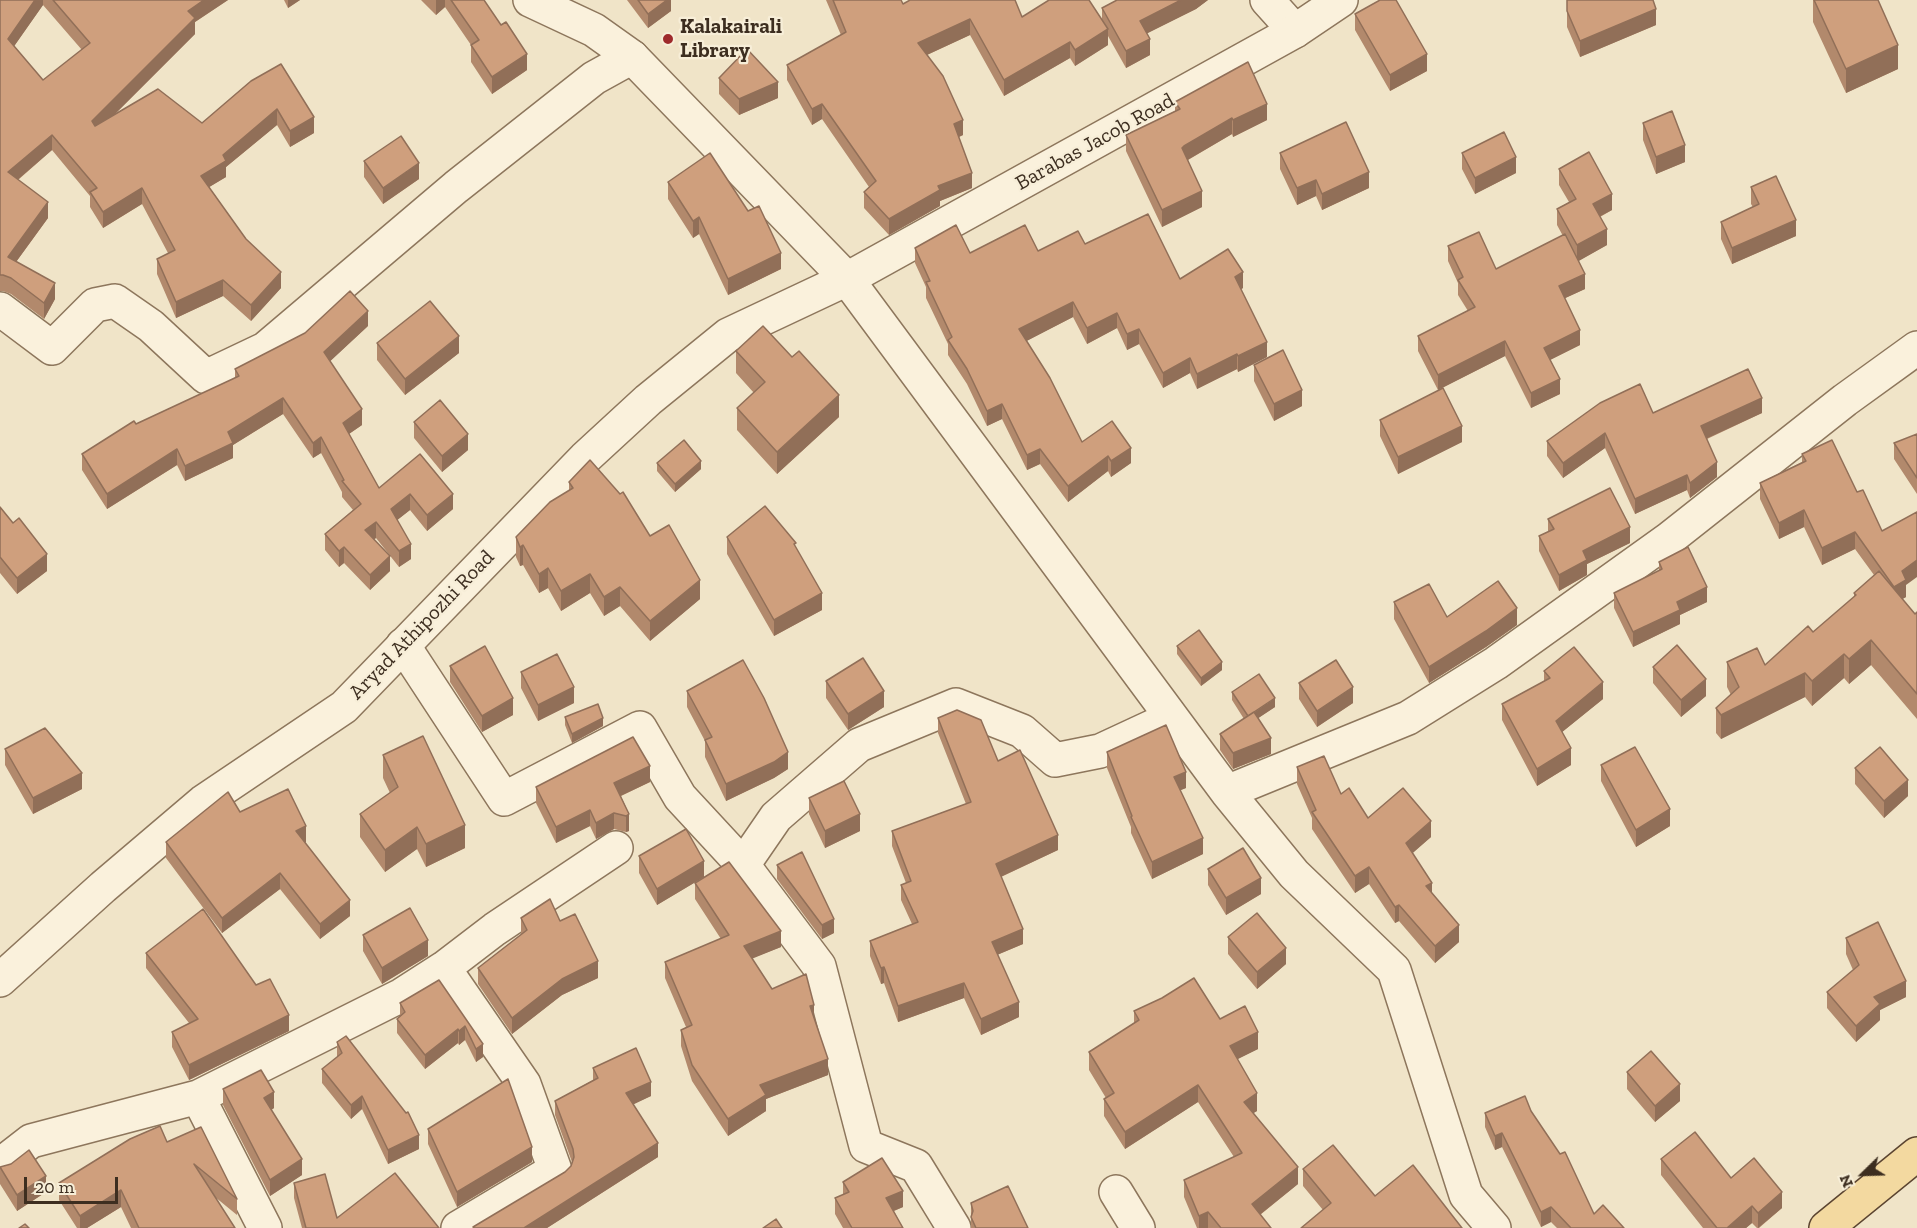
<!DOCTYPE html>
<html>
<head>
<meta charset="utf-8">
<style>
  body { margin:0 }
  #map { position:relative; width:1917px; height:1228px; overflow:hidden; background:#f0e4c8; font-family:"Zilla Slab",serif }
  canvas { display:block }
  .north { position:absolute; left:1833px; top:1144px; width:60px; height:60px; -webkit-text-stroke:4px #f7eed8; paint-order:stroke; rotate:247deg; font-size:16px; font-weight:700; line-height:24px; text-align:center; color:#3d2e20 }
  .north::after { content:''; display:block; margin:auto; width:21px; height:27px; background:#3d2e20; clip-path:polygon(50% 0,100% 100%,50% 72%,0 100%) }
  .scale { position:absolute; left:24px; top:1177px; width:94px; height:27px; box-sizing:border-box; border:3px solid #3d2e20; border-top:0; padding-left:8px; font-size:18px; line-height:21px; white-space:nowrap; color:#3d2e20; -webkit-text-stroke:4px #f7eed8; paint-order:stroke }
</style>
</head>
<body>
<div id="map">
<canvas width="1917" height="1228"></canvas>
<div class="north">N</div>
<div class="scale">20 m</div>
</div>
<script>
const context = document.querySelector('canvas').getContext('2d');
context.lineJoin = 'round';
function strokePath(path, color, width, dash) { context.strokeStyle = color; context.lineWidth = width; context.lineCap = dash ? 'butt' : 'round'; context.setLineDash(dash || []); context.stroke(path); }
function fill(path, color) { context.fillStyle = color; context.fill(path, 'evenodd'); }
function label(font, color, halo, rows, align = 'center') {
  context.font = font + ' "Zilla Slab",serif'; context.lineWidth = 4.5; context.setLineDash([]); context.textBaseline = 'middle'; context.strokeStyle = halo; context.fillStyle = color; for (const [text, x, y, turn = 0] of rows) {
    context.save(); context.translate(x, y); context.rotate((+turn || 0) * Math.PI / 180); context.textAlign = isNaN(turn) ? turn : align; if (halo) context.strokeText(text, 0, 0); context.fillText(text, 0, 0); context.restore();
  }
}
const minor = new Path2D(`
  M 1267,0 L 1295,31
  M 847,279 L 1227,792 L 1294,874 L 1394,970 L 1466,1195 L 1494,1228
  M 0,309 L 52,348 L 95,305 L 115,301 L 151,326 L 206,377 L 265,349 L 456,187 L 594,78 L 632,57
  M 403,645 L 504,799 L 640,728 L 680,797 L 743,865
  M 1227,792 L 1408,718 L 1496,663 L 1669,539 L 1845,400 L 1917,348
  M 444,968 L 524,1084 L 555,1170 L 458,1228
  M 198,1097 L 265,1228
  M 0,1165 L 31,1141 L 198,1097 L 402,995 L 444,968 L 495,929 L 616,848
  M 1116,1192 L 1138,1228
  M 954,1228 L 916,1166 L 866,1146 L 819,966 L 743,865 L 776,817 L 859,745 L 956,705 L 1022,731 L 1055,760 L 1100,751 L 1171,718`);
const tertiary = new Path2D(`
  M 530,0 L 594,30 L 632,57 L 847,279
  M 0,980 L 103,887 L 203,802 L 344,707 L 585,458 L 648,400 L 728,335 L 847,279 L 1295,31 L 1341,0`);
const primary = new Path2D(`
  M 1826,1228 L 1917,1154`);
strokePath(minor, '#8d765c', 36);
strokePath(tertiary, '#8d765c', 36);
strokePath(primary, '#5b4430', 36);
strokePath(minor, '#faf1dc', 33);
strokePath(tertiary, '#faf1dc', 33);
strokePath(primary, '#f3d9a0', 33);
fill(new Path2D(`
  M 0,0 L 228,0 L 195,22 L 195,34 L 114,115 L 202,123 L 251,81 L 314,133 L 290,147 L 277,125 L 226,167 L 226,177 L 209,187 L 281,288 L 251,321 L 223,296 L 176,318 L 157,274 L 157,259 L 168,253 L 142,204 L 103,228 L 90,207 L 90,196 L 52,150 L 18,180 L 48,218 L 16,262 L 55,299 L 44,319 L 11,294 L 3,291 L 0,291 ZM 43,5 L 82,50 L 43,80 L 14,46 Z
  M 284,0 L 300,0 L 288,8 Z
  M 421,0 L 484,0 L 527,70 L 492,94 L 471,62 L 471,45 L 445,7 L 436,15 Z
  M 627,0 L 671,0 L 671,11 L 648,28 Z
  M 826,0 L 901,0 L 903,4 L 1022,17 L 1102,19 L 1102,8 L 1117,0 L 1208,0 L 1196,9 L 1147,33 L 1150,55 L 1126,68 L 1108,36 L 1108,45 L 1075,66 L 1070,58 L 1004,96 L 970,35 L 927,55 L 963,135 L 959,137 L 972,188 L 940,201 L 940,206 L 889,235 L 864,208 L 864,192 L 869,187 L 822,119 L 812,125 L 787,80 L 787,65 L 841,35 Z
  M 1567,0 L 1656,25 L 1580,57 L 1567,27 Z
  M 1813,0 L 1878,0 L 1898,69 L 1846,93 L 1813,22 Z
  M 1355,14 L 1427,71 L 1390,91 L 1355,30 Z
  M 719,78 L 778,98 L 739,115 L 719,94 Z
  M 1175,102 L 1267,120 L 1233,137 L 1232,134 L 1188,160 L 1202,207 L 1162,227 L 1126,151 L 1126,135 L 1175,111 Z
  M 1643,123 L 1685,162 L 1656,174 L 1643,140 Z
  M 1280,153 L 1369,188 L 1322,210 L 1316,196 L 1297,205 L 1280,169 Z
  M 1462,153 L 1516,173 L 1475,194 L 1462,169 Z
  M 364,161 L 419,179 L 383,204 L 364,177 Z
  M 1559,169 L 1612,210 L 1600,217 L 1607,245 L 1578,261 L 1585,289 L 1565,298 L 1580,345 L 1550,360 L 1560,394 L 1531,408 L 1505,356 L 1438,390 L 1418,351 L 1418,336 L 1468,311 L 1458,295 L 1458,283 L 1448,261 L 1448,246 L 1496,269 L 1563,236 L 1557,225 L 1557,209 L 1569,202 L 1559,185 Z
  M 668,182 L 781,269 L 728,295 L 699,234 L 693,238 L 668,199 Z
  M 1751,187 L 1796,236 L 1732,264 L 1721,239 L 1721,222 L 1753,207 L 1751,204 Z
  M 1085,244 L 1180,279 L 1243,288 L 1241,289 L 1267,357 L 1238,372 L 1237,369 L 1197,389 L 1190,373 L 1163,388 L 1139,344 L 1127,350 L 1117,328 L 1087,344 L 1073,317 L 1026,341 L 1082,442 L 1131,463 L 1111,477 L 1108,471 L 1068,502 L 1040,464 L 1027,470 L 1002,419 L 987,426 L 967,384 L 948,355 L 948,344 L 926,298 L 926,287 L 915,263 L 915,248 L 970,253 L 1038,251 Z
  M 368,326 L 330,361 L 362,425 L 349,434 L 379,488 L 420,454 L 453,509 L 427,531 L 410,510 L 397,520 L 411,559 L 399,567 L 376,538 L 374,539 L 390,571 L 370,590 L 344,563 L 339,567 L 325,550 L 325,534 L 353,510 L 342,497 L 342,492 L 321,453 L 313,458 L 283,414 L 233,445 L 233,458 L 185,481 L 177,465 L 107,509 L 82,470 L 82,454 L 136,424 L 235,378 L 235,369 Z
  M 377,343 L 459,353 L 405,395 L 377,360 Z
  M 736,351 L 839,417 L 777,474 L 737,430 L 737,408 L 754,393 L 736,373 Z
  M 1254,365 L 1302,406 L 1274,421 L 1254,381 Z
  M 1653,413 L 1762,413 L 1707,439 L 1717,477 L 1690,498 L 1687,490 L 1635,514 L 1605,448 L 1563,478 L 1547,456 L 1547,441 Z
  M 1380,420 L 1462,442 L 1398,474 L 1380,436 Z
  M 414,422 L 468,450 L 442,472 L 414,438 Z
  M 1917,434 L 1917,494 L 1894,459 L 1894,443 Z
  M 1802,454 L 1857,492 L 1906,585 L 1906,597 L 1902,599 L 1915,614 L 1917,612 L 1917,719 L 1871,665 L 1849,684 L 1844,678 L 1812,706 L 1805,697 L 1721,739 L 1716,733 L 1716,708 L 1731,695 L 1727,687 L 1727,662 L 1765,665 L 1813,632 L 1854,597 L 1854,593 L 1874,575 L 1855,549 L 1822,565 L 1804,527 L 1779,539 L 1760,499 L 1760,483 L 1802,462 Z
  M 657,463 L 701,469 L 675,492 L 657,471 Z
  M 569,482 L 650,536 L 700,599 L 650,641 L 620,606 L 604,616 L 590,593 L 561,611 L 548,588 L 539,593 L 523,565 L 520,566 L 516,557 L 516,537 L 569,490 Z
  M 0,507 L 47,571 L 17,594 L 0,573 Z
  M 1548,519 L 1630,543 L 1587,564 L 1587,575 L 1559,591 L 1539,551 L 1539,536 L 1548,532 Z
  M 727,537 L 796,548 L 822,610 L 774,636 L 727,554 Z
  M 1659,562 L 1707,602 L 1680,615 L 1680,624 L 1633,647 L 1614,608 L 1614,593 L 1659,571 Z
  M 1394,602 L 1447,617 L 1517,625 L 1486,647 L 1429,683 L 1394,619 Z
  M 1177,646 L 1222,670 L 1201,686 L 1177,654 Z
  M 450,666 L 513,715 L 482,732 L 450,682 Z
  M 1653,667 L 1706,696 L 1681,717 L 1653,683 Z
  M 1544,671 L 1603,699 L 1562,732 L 1571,765 L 1537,786 L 1502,720 L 1502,704 L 1544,681 Z
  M 521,672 L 574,703 L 538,721 L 521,688 Z
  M 826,681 L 884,707 L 848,730 L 826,698 Z
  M 1299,683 L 1353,703 L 1317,727 L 1299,699 Z
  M 687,691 L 788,769 L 774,778 L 726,801 L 705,757 L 705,741 L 687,707 Z
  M 1232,692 L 1275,707 L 1258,718 L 1271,754 L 1233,769 L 1220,750 L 1220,734 L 1244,719 L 1232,700 Z
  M 565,717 L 603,726 L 572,743 L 565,725 Z
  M 938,718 L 998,761 L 1058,850 L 1001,877 L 1023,944 L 997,955 L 1019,1017 L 981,1035 L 964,998 L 898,1022 L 884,983 L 881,984 L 870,956 L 870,941 L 912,924 L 901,900 L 901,885 L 906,883 L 892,846 L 892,831 L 966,804 L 938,733 Z
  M 5,749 L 82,789 L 33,814 L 5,765 Z
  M 1107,752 L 1186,788 L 1180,790 L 1203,854 L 1152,879 L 1131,833 L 1131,827 L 1107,768 Z
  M 383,755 L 465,848 L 426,867 L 417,849 L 385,872 L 360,837 L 360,814 L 390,793 L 383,778 Z
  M 1601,765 L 1670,826 L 1636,847 L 1601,781 Z
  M 1297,767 L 1341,794 L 1368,818 L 1431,837 L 1412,853 L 1432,893 L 1459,942 L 1435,963 L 1399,921 L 1395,923 L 1369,884 L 1355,893 L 1312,829 L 1312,818 L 1297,784 Z
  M 1855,768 L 1908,796 L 1884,818 L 1855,784 Z
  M 650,782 L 621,796 L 629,814 L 629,831 L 626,832 L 614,829 L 596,839 L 590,826 L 556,843 L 536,803 L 536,787 Z
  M 809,798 L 860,831 L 825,848 L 809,814 Z
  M 240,812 L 306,842 L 305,842 L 350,916 L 320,939 L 280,889 L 222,933 L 166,858 L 166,842 Z
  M 639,856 L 704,877 L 657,905 L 639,873 Z
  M 777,865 L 834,933 L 822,939 L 777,879 Z
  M 1208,869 L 1261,894 L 1226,915 L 1208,885 Z
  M 695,883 L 781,947 L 752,958 L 772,989 L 814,1018 L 828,1075 L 766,1099 L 766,1111 L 728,1136 L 692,1081 L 681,1046 L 681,1030 L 686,1027 L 665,978 L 665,962 L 721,939 L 695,899 Z
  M 521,918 L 560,921 L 598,978 L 562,995 L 512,1034 L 478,984 L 478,968 L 521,934 Z
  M 363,935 L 428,956 L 382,984 L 363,951 Z
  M 1228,937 L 1286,964 L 1257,989 L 1228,954 Z
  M 1846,938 L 1906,997 L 1880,1010 L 1880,1020 L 1856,1042 L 1827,1008 L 1827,992 L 1853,970 L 1846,954 Z
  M 146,953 L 256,985 L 289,1031 L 189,1080 L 172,1047 L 172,1032 L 189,1023 L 146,968 Z
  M 439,980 L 483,1057 L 476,1062 L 465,1040 L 459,1045 L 458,1043 L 425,1069 L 397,1033 L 397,1019 L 400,1016 L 400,1003 Z
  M 1134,1011 L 1220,1019 L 1258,1049 L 1237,1059 L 1257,1111 L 1253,1113 L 1298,1184 L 1260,1215 L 1271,1228 L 1197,1228 L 1184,1197 L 1184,1180 L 1234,1157 L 1198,1102 L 1125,1149 L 1104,1116 L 1104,1099 L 1106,1098 L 1089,1070 L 1089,1052 L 1134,1023 Z
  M 337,1042 L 419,1149 L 388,1164 L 362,1109 L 351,1119 L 322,1083 L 322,1069 L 337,1057 Z
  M 593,1068 L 651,1096 L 633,1104 L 658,1157 L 547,1228 L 473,1228 L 473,1227 L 565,1172 L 571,1166 L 572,1162 L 555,1115 L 555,1101 L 593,1080 Z
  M 1627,1072 L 1680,1101 L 1655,1122 L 1627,1089 Z
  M 223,1089 L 274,1108 L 271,1110 L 302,1175 L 270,1196 L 223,1105 Z
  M 1531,1111 L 1594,1214 L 1624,1228 L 1557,1228 L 1551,1222 L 1541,1227 L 1502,1147 L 1495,1150 L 1485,1127 L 1485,1113 Z
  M 428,1129 L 532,1162 L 457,1207 L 428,1144 Z
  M 167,1142 L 237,1199 L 237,1215 L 215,1197 L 235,1228 L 131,1228 L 121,1207 L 87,1228 L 77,1228 L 59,1200 L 59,1183 Z
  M 1661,1159 L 1731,1178 L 1782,1208 L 1759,1228 L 1757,1228 L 1752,1223 L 1746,1228 L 1703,1228 L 1661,1175 Z
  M 0,1167 L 46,1192 L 17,1211 L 0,1184 Z
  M 1303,1169 L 1375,1196 L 1323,1210 L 1303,1186 Z
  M 843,1182 L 903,1207 L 894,1211 L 903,1228 L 843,1228 L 835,1214 L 835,1198 L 843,1195 Z
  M 294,1183 L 337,1218 L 439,1228 L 302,1228 L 294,1198 Z
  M 971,1203 L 1028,1228 L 971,1228 Z`), '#b2896c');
fill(new Path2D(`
  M 35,0 L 43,0 L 43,5 L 8,55 L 8,39 Z
  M 204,0 L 228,0 L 195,22 L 195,34 L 92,137 L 92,121 L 188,11 Z
  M 288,0 L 300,0 L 288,8 Z
  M 436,0 L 445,0 L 445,7 L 436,15 Z
  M 667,0 L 671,0 L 671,11 L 648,28 L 648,14 Z
  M 1181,0 L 1208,0 L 1196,9 L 1140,37 L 1140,21 Z
  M 1656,9 L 1656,25 L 1580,57 L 1580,41 Z
  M 970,19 L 970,35 L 918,59 L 918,43 Z
  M 1108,29 L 1108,45 L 1075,66 L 1075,50 Z
  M 1150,39 L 1150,55 L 1126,68 L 1126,51 Z
  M 1070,42 L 1070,58 L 1004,96 L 1004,80 Z
  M 1898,45 L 1898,69 L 1846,93 L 1846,69 Z
  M 527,54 L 527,70 L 492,94 L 492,77 Z
  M 1427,54 L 1427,71 L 1390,91 L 1390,75 Z
  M 778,82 L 778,98 L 739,115 L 739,99 Z
  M 822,104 L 822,119 L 812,125 L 812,109 Z
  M 1267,104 L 1267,120 L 1233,137 L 1233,120 Z
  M 277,109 L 277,125 L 226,167 L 226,177 L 201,192 L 201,176 L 223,155 Z
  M 314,117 L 314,133 L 290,147 L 290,131 Z
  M 1232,118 L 1232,134 L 1184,162 L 1182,148 L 1184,146 Z
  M 963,120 L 963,135 L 954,139 L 954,124 Z
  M 52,135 L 52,150 L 8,188 L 8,172 Z
  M 1685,145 L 1685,162 L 1656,174 L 1656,157 Z
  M 1516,157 L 1516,173 L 1475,194 L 1475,178 Z
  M 419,163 L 419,179 L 383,204 L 383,188 Z
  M 1369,172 L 1369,188 L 1322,210 L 1322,194 Z
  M 972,173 L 972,188 L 940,201 L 940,206 L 889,235 L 889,219 L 938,186 Z
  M 1316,180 L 1316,196 L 1297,205 L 1297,188 Z
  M 142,188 L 142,204 L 103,228 L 103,212 Z
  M 1202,191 L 1202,207 L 1162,227 L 1162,210 Z
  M 1612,194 L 1612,210 L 1593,220 L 1593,204 Z
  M 48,202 L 48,218 L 8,273 L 8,257 Z
  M 699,217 L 699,234 L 693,238 L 693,221 Z
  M 1796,220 L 1796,236 L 1732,264 L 1732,248 Z
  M 1607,229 L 1607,245 L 1577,262 L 1577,245 Z
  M 781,253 L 781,269 L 728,295 L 728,279 Z
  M 281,272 L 281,288 L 251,321 L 251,305 Z
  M 1243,272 L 1243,288 L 1235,293 L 1235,277 Z
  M 1585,274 L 1585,289 L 1559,301 L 1559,286 Z
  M 223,280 L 223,296 L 176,318 L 176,302 Z
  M 55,283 L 55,299 L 44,319 L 44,303 Z
  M 1073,302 L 1073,317 L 1019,345 L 1019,329 Z
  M 368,311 L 368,326 L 324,367 L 324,352 Z
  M 1117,313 L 1117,328 L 1087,344 L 1087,328 Z
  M 1139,329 L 1139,344 L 1127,350 L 1127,334 Z
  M 1580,330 L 1580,345 L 1544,363 L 1544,348 Z
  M 459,336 L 459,353 L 405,395 L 405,379 Z
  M 1505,341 L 1505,356 L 1438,390 L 1438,375 Z
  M 1267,342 L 1267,357 L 1238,372 L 1238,356 Z
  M 1237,354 L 1237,369 L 1197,389 L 1197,374 Z
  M 1190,358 L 1190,373 L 1163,388 L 1163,373 Z
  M 1560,379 L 1560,394 L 1531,408 L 1531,393 Z
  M 1302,390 L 1302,406 L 1274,421 L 1274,404 Z
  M 839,395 L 839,417 L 777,474 L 777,452 Z
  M 283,398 L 283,414 L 233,445 L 233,458 L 185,481 L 185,466 L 228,432 Z
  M 1762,398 L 1762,413 L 1701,441 L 1701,426 Z
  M 1002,404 L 1002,419 L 987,426 L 987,411 Z
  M 362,409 L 362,425 L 343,438 L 343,423 Z
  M 1462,426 L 1462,442 L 1398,474 L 1398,457 Z
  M 1605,433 L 1605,448 L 1563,478 L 1563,463 Z
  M 468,434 L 468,450 L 442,472 L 442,456 Z
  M 321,437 L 321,453 L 313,458 L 313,443 Z
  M 1131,448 L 1131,463 L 1111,477 L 1111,461 Z
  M 177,449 L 177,465 L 107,509 L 107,494 Z
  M 1040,449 L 1040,464 L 1027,470 L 1027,455 Z
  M 1108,456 L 1108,471 L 1068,502 L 1068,486 Z
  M 701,461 L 701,469 L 675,492 L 675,484 Z
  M 1717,462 L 1717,477 L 1690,498 L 1690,483 Z
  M 1687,475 L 1687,490 L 1635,514 L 1635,499 Z
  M 410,494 L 410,510 L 391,525 L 391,509 Z
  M 453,494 L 453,509 L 427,531 L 427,515 Z
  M 1804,510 L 1804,527 L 1779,539 L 1779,523 Z
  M 376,522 L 376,538 L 365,546 L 365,530 Z
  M 1630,527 L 1630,543 L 1587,564 L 1587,575 L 1559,591 L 1559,575 L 1583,551 Z
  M 1855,532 L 1855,549 L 1822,565 L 1822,548 Z
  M 411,544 L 411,559 L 399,567 L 399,551 Z
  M 523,545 L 523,565 L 520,566 L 520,547 Z
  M 344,547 L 344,563 L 339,567 L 339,551 Z
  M 47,554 L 47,571 L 17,594 L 17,578 Z
  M 390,556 L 390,571 L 370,590 L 370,575 Z
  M 1917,560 L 1917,577 L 1906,585 L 1906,597 L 1894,604 L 1894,587 L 1902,571 Z
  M 548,568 L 548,588 L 539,593 L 539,574 Z
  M 590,574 L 590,593 L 561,611 L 561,591 Z
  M 700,580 L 700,599 L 650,641 L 650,621 Z
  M 620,587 L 620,606 L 604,616 L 604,597 Z
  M 1707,587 L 1707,602 L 1680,615 L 1680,624 L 1633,647 L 1633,632 L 1677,602 Z
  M 822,593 L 822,610 L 774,636 L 774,620 Z
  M 1517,608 L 1517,625 L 1486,647 L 1429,683 L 1429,667 Z
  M 1871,640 L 1871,665 L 1849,684 L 1849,659 Z
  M 1844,654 L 1844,678 L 1812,706 L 1812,681 Z
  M 1222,662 L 1222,670 L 1201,686 L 1201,678 Z
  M 1805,673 L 1805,697 L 1721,739 L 1721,715 Z
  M 1706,679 L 1706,696 L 1681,717 L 1681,700 Z
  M 1603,682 L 1603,699 L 1556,737 L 1556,721 Z
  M 574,687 L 574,703 L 538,721 L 538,705 Z
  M 1353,687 L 1353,703 L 1317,727 L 1317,711 Z
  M 884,691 L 884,707 L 848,730 L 848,714 Z
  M 513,698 L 513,715 L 482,732 L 482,716 Z
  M 1275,698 L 1275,707 L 1248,725 L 1248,717 Z
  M 603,718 L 603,726 L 572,743 L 572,734 Z
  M 1271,738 L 1271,754 L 1233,769 L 1233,753 Z
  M 1571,748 L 1571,765 L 1537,786 L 1537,769 Z
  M 788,752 L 788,769 L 774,778 L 726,801 L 726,784 Z
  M 650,766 L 650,782 L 614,799 L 614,783 Z
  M 1186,772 L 1186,788 L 1174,793 L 1174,777 Z
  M 82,773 L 82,789 L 33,814 L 33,798 Z
  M 1908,780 L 1908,796 L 1884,818 L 1884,801 Z
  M 1670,809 L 1670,826 L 1636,847 L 1636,830 Z
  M 590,810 L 590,826 L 556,843 L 556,827 Z
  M 614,813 L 614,829 L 596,839 L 596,823 Z
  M 629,814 L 629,831 L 626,832 L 626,816 Z
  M 860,814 L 860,831 L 825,848 L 825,831 Z
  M 1431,821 L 1431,837 L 1406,859 L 1406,843 Z
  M 465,825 L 465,848 L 426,867 L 426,844 Z
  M 306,826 L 306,842 L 296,847 L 296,831 Z
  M 417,827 L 417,849 L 385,872 L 385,850 Z
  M 1058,835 L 1058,850 L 996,879 L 996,864 Z
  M 1203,838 L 1203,854 L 1152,879 L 1152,862 Z
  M 704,861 L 704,877 L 657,905 L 657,889 Z
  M 1369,867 L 1369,884 L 1355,893 L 1355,876 Z
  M 280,873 L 280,889 L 222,933 L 222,918 Z
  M 1261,878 L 1261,894 L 1226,915 L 1226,898 Z
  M 1432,883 L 1432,899 L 1426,886 Z
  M 350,900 L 350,916 L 320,939 L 320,924 Z
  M 1399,905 L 1399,921 L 1395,923 L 1395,907 Z
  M 834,919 L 834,933 L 822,939 L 822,925 Z
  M 1459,925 L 1459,942 L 1435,963 L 1435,946 Z
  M 1023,929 L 1023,944 L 992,957 L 992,942 Z
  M 781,931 L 781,947 L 744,962 L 744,946 Z
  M 428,940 L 428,956 L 382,984 L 382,968 Z
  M 1286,948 L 1286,964 L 1257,989 L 1257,972 Z
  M 598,961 L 598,978 L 562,995 L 512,1034 L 512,1018 L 562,979 Z
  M 884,967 L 884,983 L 881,984 L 881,968 Z
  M 1906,981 L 1906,997 L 1880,1010 L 1880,1020 L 1856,1042 L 1856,1026 L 1874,997 Z
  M 964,983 L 964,998 L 898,1022 L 898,1006 Z
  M 1019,1002 L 1019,1017 L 981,1035 L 981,1019 Z
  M 814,1005 L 814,1021 L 810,1006 Z
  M 289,1015 L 289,1031 L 189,1080 L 189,1065 Z
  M 465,1026 L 465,1040 L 459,1045 L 459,1031 Z
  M 458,1029 L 458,1043 L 425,1069 L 425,1055 Z
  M 1258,1032 L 1258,1049 L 1230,1063 L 1230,1046 Z
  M 483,1044 L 483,1057 L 476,1062 L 476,1049 Z
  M 828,1059 L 828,1075 L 766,1099 L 766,1111 L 728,1136 L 728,1119 L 760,1085 Z
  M 651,1082 L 651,1096 L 626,1108 L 626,1093 Z
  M 1680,1084 L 1680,1101 L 1655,1122 L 1655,1106 Z
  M 1198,1085 L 1198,1102 L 1125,1149 L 1125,1132 Z
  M 274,1092 L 274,1108 L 264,1115 L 264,1098 Z
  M 1257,1093 L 1257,1111 L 1244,1119 L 1244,1102 Z
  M 362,1096 L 362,1109 L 351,1119 L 351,1105 Z
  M 1502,1133 L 1502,1147 L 1495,1150 L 1495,1136 Z
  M 419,1135 L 419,1149 L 388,1164 L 388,1150 Z
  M 658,1143 L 658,1157 L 547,1228 L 524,1228 Z
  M 532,1147 L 532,1162 L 457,1207 L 457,1192 Z
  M 302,1159 L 302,1175 L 270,1196 L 270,1180 Z
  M 1298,1167 L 1298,1184 L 1252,1221 L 1252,1204 Z
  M 46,1176 L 46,1192 L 17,1211 L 17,1195 Z
  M 121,1190 L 121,1207 L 87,1228 L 80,1228 L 80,1216 Z
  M 903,1191 L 903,1207 L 886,1214 L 886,1198 Z
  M 1782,1192 L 1782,1208 L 1758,1228 L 1758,1213 Z
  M 1752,1206 L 1752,1223 L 1746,1228 L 1727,1228 Z
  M 1551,1207 L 1551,1222 L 1541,1227 L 1541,1212 Z
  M 1208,1212 L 1208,1228 L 1199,1228 L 1199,1216 Z`), '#916f58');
const building = new Path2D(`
  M 0,0 L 35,0 L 8,39 L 43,80 L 90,43 L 53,0 L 204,0 L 188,11 L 195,18 L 92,121 L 95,126 L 158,89 L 202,123 L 251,81 L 281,64 L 314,117 L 290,131 L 277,109 L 223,155 L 226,161 L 201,176 L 246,239 L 281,272 L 251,305 L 223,280 L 176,302 L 157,259 L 175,250 L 142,188 L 103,212 L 90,192 L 97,188 L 52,135 L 8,172 L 48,202 L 8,257 L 55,283 L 44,303 L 11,278 L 3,275 L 0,275 Z
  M 451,0 L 484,0 L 501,25 L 506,22 L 527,54 L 492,77 L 471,45 L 479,40 Z
  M 638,0 L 667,0 L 648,14 Z
  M 833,0 L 901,0 L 903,4 L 910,0 L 1015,0 L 1022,17 L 1049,0 L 1089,0 L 1108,29 L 1075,50 L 1070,42 L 1004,80 L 970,19 L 918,43 L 943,76 L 963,120 L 954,124 L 972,173 L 938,186 L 940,190 L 889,219 L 864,192 L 876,181 L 822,104 L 812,109 L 787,65 L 846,32 Z
  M 1117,0 L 1181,0 L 1140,21 L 1150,39 L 1126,51 L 1102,8 Z
  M 1380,0 L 1396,0 L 1427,54 L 1390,75 L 1355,14 Z
  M 1567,0 L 1653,0 L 1656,9 L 1580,41 L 1567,11 Z
  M 1814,0 L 1878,0 L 1898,45 L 1846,69 Z
  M 747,49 L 778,82 L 739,99 L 719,78 Z
  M 1248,62 L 1267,104 L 1233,120 L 1232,118 L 1184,146 L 1182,148 L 1202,191 L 1162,210 L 1126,135 L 1180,109 L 1175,102 Z
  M 1672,111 L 1685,145 L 1656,157 L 1643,123 Z
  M 1346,122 L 1369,172 L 1322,194 L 1316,180 L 1297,188 L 1280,153 Z
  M 1504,132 L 1516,157 L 1475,178 L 1462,153 Z
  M 401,136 L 419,163 L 383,188 L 364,161 Z
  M 1589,152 L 1612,194 L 1593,204 L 1607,229 L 1577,245 L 1557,209 L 1576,199 L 1559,169 Z
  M 710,153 L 748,211 L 759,206 L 781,253 L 728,279 L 699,217 L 693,221 L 668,182 Z
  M 1776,176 L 1796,220 L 1732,248 L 1721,222 L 1759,204 L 1751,187 Z
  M 1148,214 L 1180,279 L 1228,249 L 1243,272 L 1235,277 L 1267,342 L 1238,356 L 1237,354 L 1197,374 L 1190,358 L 1163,373 L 1139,329 L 1127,334 L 1117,313 L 1087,328 L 1073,302 L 1019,329 L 1050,378 L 1082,442 L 1112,421 L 1131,448 L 1111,461 L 1108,456 L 1068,486 L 1040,449 L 1027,455 L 1002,404 L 987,411 L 967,369 L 948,340 L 952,337 L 926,282 L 930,281 L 915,248 L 956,225 L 970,253 L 1025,225 L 1038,251 L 1078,231 L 1085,244 Z
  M 1479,232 L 1496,269 L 1565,234 L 1585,274 L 1559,286 L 1580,330 L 1544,348 L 1560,379 L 1531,393 L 1505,341 L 1438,375 L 1418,336 L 1475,307 L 1458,280 L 1463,277 L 1448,246 Z
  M 350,291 L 368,311 L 324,352 L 362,409 L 343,423 L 379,488 L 420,454 L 453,494 L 427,515 L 410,494 L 391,509 L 411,544 L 399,551 L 376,522 L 365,530 L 390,556 L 370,575 L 344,547 L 339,551 L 325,534 L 361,504 L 342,481 L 344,480 L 321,437 L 313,443 L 283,398 L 228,432 L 233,443 L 185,466 L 177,449 L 107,494 L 82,454 L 134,421 L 136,424 L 239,376 L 235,369 L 305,333 Z
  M 430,301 L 459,336 L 405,379 L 377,343 Z
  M 763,326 L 792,357 L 799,351 L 839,395 L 777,452 L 737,408 L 765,382 L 736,351 Z
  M 1283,350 L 1302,390 L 1274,404 L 1254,365 Z
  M 1748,369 L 1762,398 L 1701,426 L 1717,462 L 1690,483 L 1687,475 L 1635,499 L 1605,433 L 1563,463 L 1547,441 L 1600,403 L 1640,384 L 1653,413 Z
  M 1443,388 L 1462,426 L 1398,457 L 1380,420 Z
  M 440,400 L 468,434 L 442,456 L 414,422 Z
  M 1917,434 L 1917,478 L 1894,443 Z
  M 684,440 L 701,461 L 675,484 L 657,463 Z
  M 1832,440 L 1857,492 L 1863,490 L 1882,531 L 1917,512 L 1917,560 L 1902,571 L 1906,580 L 1894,587 L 1855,532 L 1822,548 L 1804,510 L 1779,523 L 1760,483 L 1806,461 L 1802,454 Z
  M 590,460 L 620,494 L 623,492 L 650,536 L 669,525 L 700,580 L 650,621 L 620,587 L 604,597 L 590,574 L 561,591 L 548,568 L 539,574 L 523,545 L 520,547 L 516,537 L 550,502 L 573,488 L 569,482 Z
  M 1610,488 L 1630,527 L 1583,551 L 1587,560 L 1559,575 L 1539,536 L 1554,529 L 1548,519 Z
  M 765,506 L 796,543 L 794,544 L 822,593 L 774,620 L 727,537 Z
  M 0,507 L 13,523 L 19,518 L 47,554 L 17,578 L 0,557 Z
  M 1688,547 L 1707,587 L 1677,602 L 1680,610 L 1633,632 L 1614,593 L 1662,569 L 1659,562 Z
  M 1879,571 L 1915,614 L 1917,612 L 1917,694 L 1871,640 L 1849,659 L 1844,654 L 1812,681 L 1805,673 L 1721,715 L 1716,708 L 1739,687 L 1727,662 L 1757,648 L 1765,665 L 1808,626 L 1813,632 L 1856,595 L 1854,593 Z
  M 1498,581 L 1517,608 L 1486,631 L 1429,667 L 1394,602 L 1429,584 L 1447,617 Z
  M 1199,630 L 1222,662 L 1201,678 L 1177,646 Z
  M 1677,645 L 1706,679 L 1681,700 L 1653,667 Z
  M 485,646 L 513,698 L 482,716 L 450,666 Z
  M 1574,647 L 1603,682 L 1556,721 L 1571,748 L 1537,769 L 1502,704 L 1550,678 L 1544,671 Z
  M 557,654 L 574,687 L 538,705 L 521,672 Z
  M 863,658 L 884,691 L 848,714 L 826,681 Z
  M 743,660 L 764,698 L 788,752 L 774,762 L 726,784 L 705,740 L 712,737 L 687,691 Z
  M 1336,660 L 1353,687 L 1317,711 L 1299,683 Z
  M 1259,674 L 1275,698 L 1248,716 L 1232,692 Z
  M 598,704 L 603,718 L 572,734 L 565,717 Z
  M 957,710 L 981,720 L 998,761 L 1020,750 L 1058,835 L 996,864 L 1023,929 L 992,942 L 1019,1002 L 981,1019 L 964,983 L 898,1006 L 884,967 L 881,968 L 870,941 L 918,922 L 901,885 L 911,881 L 892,831 L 971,802 L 938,718 Z
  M 1254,712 L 1271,738 L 1233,753 L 1220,734 Z
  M 1166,725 L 1186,772 L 1174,777 L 1203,838 L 1152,862 L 1131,817 L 1132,816 L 1107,752 Z
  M 45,728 L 82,773 L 33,798 L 5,749 Z
  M 423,736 L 465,825 L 426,844 L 417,827 L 385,850 L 360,814 L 398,787 L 383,755 Z
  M 633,737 L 650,766 L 614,783 L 629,814 L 626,816 L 614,813 L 596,823 L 590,810 L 556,827 L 536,787 Z
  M 1635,747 L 1670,809 L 1636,830 L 1601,765 Z
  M 1880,747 L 1908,780 L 1884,801 L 1855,768 Z
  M 1324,756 L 1341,794 L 1349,788 L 1368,818 L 1403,788 L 1431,821 L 1406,843 L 1432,883 L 1426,886 L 1459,925 L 1435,946 L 1399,905 L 1395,907 L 1369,867 L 1355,876 L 1312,812 L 1316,810 L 1297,767 Z
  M 844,781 L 860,814 L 825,831 L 809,798 Z
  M 288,789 L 306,826 L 296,831 L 350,900 L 320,924 L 280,873 L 222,918 L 166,842 L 228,792 L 240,812 Z
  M 686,829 L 704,861 L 657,889 L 639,856 Z
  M 1243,848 L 1261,878 L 1226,898 L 1208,869 Z
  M 802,852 L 834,919 L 822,925 L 777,865 Z
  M 729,862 L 781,931 L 744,946 L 772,989 L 806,974 L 814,1005 L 810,1006 L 828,1059 L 760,1085 L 766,1095 L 728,1119 L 692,1065 L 681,1030 L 692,1025 L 665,962 L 729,935 L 695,883 Z
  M 550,899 L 560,921 L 575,914 L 598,961 L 562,979 L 512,1018 L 478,968 L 527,930 L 521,918 Z
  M 410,908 L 428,940 L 382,968 L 363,935 Z
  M 203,909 L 256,985 L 270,979 L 289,1015 L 189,1065 L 172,1032 L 198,1019 L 146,953 Z
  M 1257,913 L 1286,948 L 1257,972 L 1228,937 Z
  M 1878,922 L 1906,981 L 1874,997 L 1880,1004 L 1856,1026 L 1827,992 L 1859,965 L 1846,938 Z
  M 1194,978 L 1220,1019 L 1245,1006 L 1258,1032 L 1230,1046 L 1257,1093 L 1244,1102 L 1298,1167 L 1252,1204 L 1271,1228 L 1221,1228 L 1208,1212 L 1199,1216 L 1184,1180 L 1242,1153 L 1198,1085 L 1125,1132 L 1104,1099 L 1114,1093 L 1089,1052 L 1139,1020 L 1134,1011 L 1162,998 Z
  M 439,980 L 483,1044 L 476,1049 L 465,1026 L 459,1031 L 458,1029 L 425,1055 L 397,1019 L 405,1012 L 400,1003 Z
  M 346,1036 L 406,1113 L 408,1112 L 419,1135 L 388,1150 L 362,1096 L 351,1105 L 322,1069 L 342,1053 L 337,1042 Z
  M 636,1048 L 651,1082 L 626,1093 L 658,1143 L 524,1228 L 474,1228 L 473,1227 L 565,1172 L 571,1166 L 574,1157 L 573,1149 L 555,1101 L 598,1078 L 593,1068 Z
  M 1651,1051 L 1680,1084 L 1655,1106 L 1627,1072 Z
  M 261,1070 L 274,1092 L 264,1098 L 302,1159 L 270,1180 L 223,1089 Z
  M 508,1079 L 532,1147 L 457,1192 L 428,1129 Z
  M 1525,1096 L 1531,1111 L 1560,1154 L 1565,1152 L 1594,1214 L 1603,1205 L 1624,1228 L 1571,1228 L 1551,1207 L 1541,1212 L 1502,1133 L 1495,1136 L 1485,1113 Z
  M 160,1126 L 167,1142 L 201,1127 L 237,1199 L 194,1164 L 235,1228 L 139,1228 L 121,1190 L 80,1216 L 59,1183 L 130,1139 Z
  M 1695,1132 L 1731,1178 L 1754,1158 L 1782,1192 L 1758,1213 L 1752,1206 L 1727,1228 L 1717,1228 L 1661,1159 Z
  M 1333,1145 L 1375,1196 L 1413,1165 L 1462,1228 L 1301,1228 L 1331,1203 L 1303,1169 Z
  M 29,1150 L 46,1176 L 17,1195 L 0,1167 L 11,1164 Z
  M 882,1158 L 903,1191 L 886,1198 L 903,1228 L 852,1228 L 835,1198 L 849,1192 L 843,1182 Z
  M 395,1173 L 439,1228 L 306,1228 L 294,1183 L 325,1174 L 337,1218 Z
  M 1008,1186 L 1028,1228 L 976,1228 L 971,1217 L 973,1211 L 971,1203 Z
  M 776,1219 L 782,1228 L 763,1228 Z
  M 25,1224 L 29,1228 L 19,1228 Z`);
fill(building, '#cf9f7d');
strokePath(building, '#916f58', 1.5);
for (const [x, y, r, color] of [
  [668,39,6,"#9e2a2b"]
]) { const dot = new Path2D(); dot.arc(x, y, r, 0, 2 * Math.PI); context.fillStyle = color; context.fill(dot); strokePath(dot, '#f7eed8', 2); }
label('bold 21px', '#3d2e20', '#f7eed8', [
  ["Kalakairali",680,27],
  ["Library",680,51]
], 'left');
label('21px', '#3d2e20', '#f7eed8', [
  ["Barabas Jacob Road",1095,142,-29],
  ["Aryad Athipozhi Road",422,625,-46]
]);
</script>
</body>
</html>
